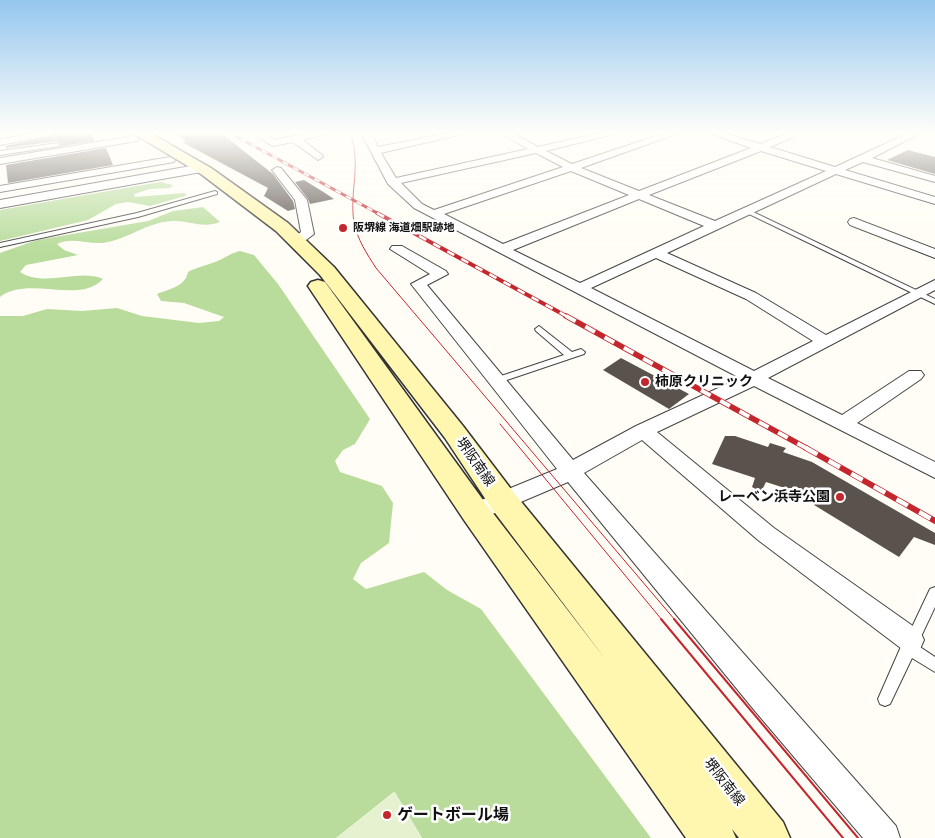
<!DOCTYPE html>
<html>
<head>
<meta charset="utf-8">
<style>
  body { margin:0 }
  canvas { display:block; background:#fffdf5 }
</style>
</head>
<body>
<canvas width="935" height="838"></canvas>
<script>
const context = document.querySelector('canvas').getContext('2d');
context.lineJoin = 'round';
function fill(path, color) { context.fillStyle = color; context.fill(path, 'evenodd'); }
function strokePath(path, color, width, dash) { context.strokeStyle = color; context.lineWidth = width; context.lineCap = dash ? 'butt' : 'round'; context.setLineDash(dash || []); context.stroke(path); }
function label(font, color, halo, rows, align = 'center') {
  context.font = font + ' "IBM Plex Serif","Noto Sans JP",serif'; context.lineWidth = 5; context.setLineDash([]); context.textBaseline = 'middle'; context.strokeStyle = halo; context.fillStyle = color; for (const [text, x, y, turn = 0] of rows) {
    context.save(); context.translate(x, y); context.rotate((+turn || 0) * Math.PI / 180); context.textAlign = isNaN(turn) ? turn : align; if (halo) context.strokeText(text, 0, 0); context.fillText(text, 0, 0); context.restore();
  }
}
fill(new Path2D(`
  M 160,182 L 173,185 L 170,188 L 150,189 L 134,194 L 135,197 L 184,193 L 186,194 L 185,196 L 150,206 L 128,202 L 116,204 L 88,220 L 0,241 L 0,210 Z
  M 203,207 L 220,222 C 203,229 189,220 172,221 C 147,222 127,240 102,243 C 87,244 71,237 57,244 L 64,250 L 78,255 L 26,265 L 20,272 C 45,288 79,268 103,279 C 80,305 28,275 0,297 L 0,253 L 37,240 L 148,221 L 173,211 Z
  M 240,251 L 254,255 L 278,284 L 370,419 L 355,444 L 343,450 L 335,461 L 340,472 L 382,486 L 393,503 L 389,543 L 361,563 L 353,579 L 366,589 L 424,572 L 447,590 L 481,609 L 651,838 L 422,838 L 394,792 L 336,838 L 0,838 L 0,316 L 23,316 L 47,309 L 82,311 L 117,308 L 142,316 L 199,323 L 219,321 L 224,317 L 184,303 L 161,301 L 157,294 C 169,289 185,287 188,272 C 197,267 205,266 215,262 C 224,259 230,253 240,251 Z`), '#b9dc9c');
fill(new Path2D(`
  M 395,792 L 422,838 L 336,838 Z`), '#e6f2cf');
fill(new Path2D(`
  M 64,133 L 92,133 L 94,141 L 62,146 L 58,141 L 6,148 L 6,146 Z
  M 173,133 L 221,133 L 273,174 L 293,201 L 295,209 L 288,211 L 264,196 L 268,188 L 182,142 L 187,141 Z
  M 106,148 L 113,165 L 8,183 L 6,165 Z
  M 908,150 L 935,157 L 935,174 L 887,160 Z
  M 304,180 L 325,193 L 334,199 L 310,204 L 308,199 L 295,182 Z
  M 621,358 L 689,394 L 669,409 L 603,370 Z
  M 725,436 L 735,436 L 768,447 L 770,443 L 786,448 L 783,452 L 812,462 L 935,533 L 935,545 L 914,537 L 899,557 L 788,489 L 766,482 L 761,492 L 752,487 L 755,478 L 712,464 Z`), '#5a524d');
const service = new Path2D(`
  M 58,143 L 60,146 L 0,155 L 0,151 Z
  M 215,191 L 217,192 L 217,194 L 138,217 L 0,247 L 0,243 L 137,213 Z
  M 745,210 L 749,210 L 935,299 L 935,304 L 745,212 Z
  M 539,326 L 572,352 L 581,349 L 585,352 L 584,354 L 498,383 L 492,383 L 490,381 L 492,379 L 564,355 L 536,331 L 535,329 Z
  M 935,587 L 935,607 L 917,645 L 935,657 L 935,672 L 912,658 L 890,704 L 885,706 L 880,704 L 878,699 L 903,642 L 905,642 L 930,589 Z`);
const minor = new Path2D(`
  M 38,133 L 62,133 L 0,145 L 0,139 Z
  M 253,133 L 264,133 L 274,140 L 310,133 L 330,133 L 303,140 L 322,155 L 323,157 L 318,160 L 293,142 L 272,146 Z
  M 361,133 L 371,133 L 378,147 L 448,133 L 467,133 L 381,153 L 396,178 L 528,149 L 500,133 L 512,133 L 538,147 L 600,133 L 618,133 L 546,151 L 572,164 L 665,133 L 679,133 L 581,168 L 639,191 L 751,148 L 709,133 L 724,133 L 760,144 L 789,133 L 802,133 L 770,147 L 835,167 L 909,133 L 921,133 L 872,158 L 935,176 L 935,182 L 863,162 L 845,170 L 935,197 L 935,204 L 836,174 L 667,253 L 756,293 L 826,335 L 935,280 L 935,290 L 768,378 L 842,415 L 909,371 L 921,371 L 924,375 L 921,379 L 857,423 L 935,462 L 935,478 L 754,386 L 657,432 L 774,528 L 920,631 L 924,640 L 920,649 L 911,652 L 902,649 L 758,540 L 642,440 L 584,473 L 896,826 L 900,838 L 863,838 L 755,711 L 568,482 L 483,518 L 475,521 L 467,518 L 464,512 L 467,506 L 557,469 L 411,284 L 430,274 L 390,249 L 392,246 L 402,246 L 446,271 L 448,274 L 427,285 L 573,460 L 636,426 L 740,378 L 414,208 L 388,184 ZM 761,151 L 826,171 L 715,221 L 649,195 ZM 536,153 L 563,167 L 434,210 L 422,204 L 401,183 ZM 571,171 L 629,195 L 503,244 L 444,214 ZM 639,199 L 704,226 L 580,283 L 513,250 ZM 656,258 L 746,299 L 813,341 L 754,371 L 591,288 Z
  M 134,136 L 139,139 L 137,141 L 0,164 L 0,158 Z
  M 170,157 L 175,160 L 174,162 L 0,192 L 0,186 Z
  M 277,167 L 281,168 L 307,200 L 314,234 L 302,243 L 292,243 L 291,240 L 301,232 L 295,200 L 272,170 Z
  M 854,218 L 935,249 L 935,258 L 850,225 L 848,222 L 850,219 Z`);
const tertiary = new Path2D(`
  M 202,164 L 209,168 L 207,171 L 0,208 L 0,200 Z`);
const secondary = new Path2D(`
  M 133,133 L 150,133 L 211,168 L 288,223 L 334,267 L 463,426 L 514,493 L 783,822 L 790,838 L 739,838 L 732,829 L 736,838 L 686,838 L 464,520 L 308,286 L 311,282 L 318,280 L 325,282 L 486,504 L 606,660 L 492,509 L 445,438 L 320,275 L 276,231 L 201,174 Z`);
strokePath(service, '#444', 2);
strokePath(minor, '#444', 2);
strokePath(tertiary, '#444', 2);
strokePath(secondary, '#333', 3);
fill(service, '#fff');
fill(minor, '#fff');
fill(tertiary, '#fff');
fill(secondary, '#fff6b0');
strokePath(new Path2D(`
  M 350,133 C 362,163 349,192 354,222 C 357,239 367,254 376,268 L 675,620
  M 500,424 L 662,620`), '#c4262e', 1);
strokePath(new Path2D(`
  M 661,619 L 843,838
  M 674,619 L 858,838`), '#c4262e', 2);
const railFar3 = new Path2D(`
  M 230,133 L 379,214`);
const railFar2 = new Path2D(`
  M 377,213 L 568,317`);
const railFar1 = new Path2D(`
  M 566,316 L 808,449`);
const rail = new Path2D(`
  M 806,448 L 935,521`);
strokePath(railFar3, '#c4262e', 3);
strokePath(railFar2, '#c4262e', 4);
strokePath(railFar1, '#c4262e', 5.5);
strokePath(rail, '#c4262e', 6);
strokePath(railFar3, '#fff', 2, [6]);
strokePath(railFar2, '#fff', 2.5, [8]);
strokePath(railFar1, '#fff', 4, [11]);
strokePath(rail, '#fff', 4.5, [13]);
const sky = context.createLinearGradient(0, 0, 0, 251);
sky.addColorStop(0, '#95c6ee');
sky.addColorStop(0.53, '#fffefa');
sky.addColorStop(1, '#fffefa00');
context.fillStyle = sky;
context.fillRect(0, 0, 935, 251);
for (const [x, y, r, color] of [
  [343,228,5,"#c4262e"],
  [645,382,5,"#c4262e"],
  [840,497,5,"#c4262e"],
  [387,815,5,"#c4262e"]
]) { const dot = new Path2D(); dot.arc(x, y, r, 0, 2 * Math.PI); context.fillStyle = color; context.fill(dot); strokePath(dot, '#fff', 2); }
label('bold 11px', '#111', '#fff', [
  ["阪堺線 海道畑駅跡地",353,228]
], 'left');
label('bold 14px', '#111', '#fff', [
  ["柿原クリニック",655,382],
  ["レーベン浜寺公園",830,497,"right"]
], 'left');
label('14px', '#111', '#fff', [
  ["堺阪南線",475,462,55],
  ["堺阪南線",724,782,52]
]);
label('bold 16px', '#111', '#fff', [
  ["ゲートボール場",397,815]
], 'left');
</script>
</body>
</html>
